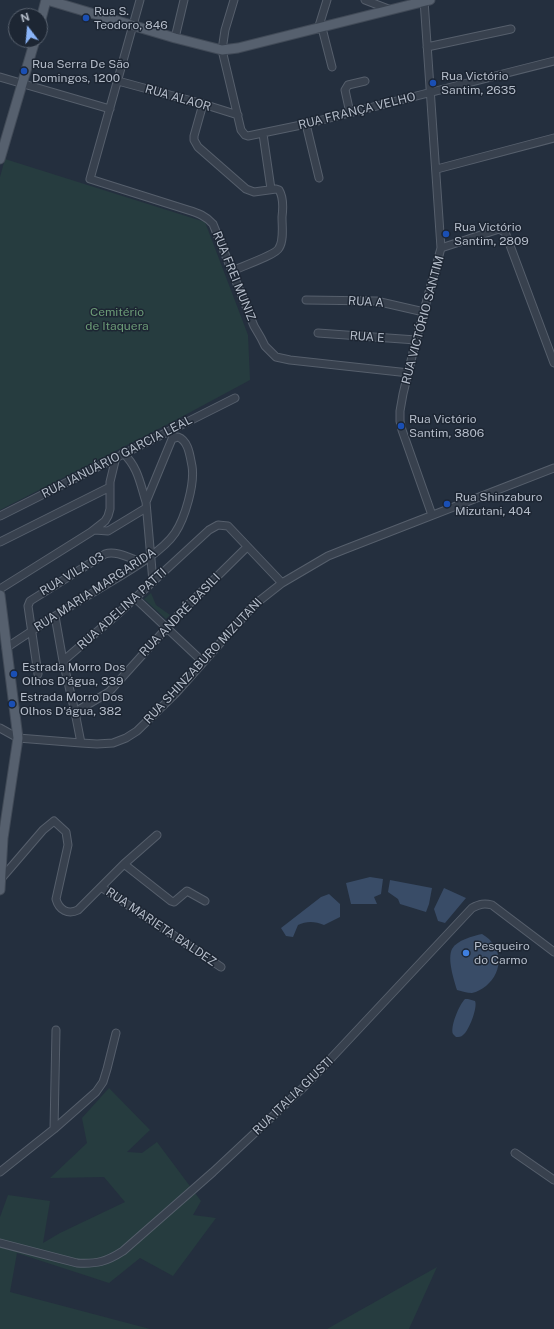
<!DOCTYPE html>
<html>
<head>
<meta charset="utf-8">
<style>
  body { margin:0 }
  #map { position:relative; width:554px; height:1329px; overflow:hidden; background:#242f3e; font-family:"Public Sans",sans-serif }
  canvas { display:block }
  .north { position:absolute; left:8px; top:8px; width:40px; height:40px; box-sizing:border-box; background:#1d2633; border:1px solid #59626f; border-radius:50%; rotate:344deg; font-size:11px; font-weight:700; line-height:16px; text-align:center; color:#b4bcc9 }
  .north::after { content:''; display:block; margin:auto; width:14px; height:18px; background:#8ab4f8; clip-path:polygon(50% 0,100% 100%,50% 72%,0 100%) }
</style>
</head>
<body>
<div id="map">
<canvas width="554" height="1329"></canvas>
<div class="north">N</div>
</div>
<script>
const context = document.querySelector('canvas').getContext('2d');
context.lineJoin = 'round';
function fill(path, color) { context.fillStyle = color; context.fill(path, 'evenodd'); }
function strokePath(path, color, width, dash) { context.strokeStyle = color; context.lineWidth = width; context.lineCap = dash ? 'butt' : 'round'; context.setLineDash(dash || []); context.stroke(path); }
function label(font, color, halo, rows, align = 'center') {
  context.font = font + ' "Public Sans",sans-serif'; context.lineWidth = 3; context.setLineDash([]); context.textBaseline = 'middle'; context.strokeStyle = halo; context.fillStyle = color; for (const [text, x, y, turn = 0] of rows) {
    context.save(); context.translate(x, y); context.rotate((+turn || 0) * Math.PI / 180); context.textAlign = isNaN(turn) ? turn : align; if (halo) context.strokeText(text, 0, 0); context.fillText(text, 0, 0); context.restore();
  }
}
fill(new Path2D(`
  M 5,159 L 205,222 L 248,335 L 250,380 L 172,422 L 0,510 L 0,177 Z
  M 151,593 L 156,605 L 170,615 L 166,619 L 144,599 Z
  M 109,1088 L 150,1130 L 127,1152 L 142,1153 L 157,1142 L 201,1201 L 193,1215 L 216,1218 L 173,1276 L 140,1258 L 109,1283 L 17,1253 L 10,1292 L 150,1329 L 0,1329 L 0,1217 L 8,1195 L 50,1201 L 43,1243 L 60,1233 L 125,1202 L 104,1177 L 50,1178 L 87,1143 L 82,1118 Z
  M 437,1267 L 409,1329 L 327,1329 Z`), '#263c3f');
fill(new Path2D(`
  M 370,877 L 383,879 L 381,894 L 374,897 L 377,904 L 351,904 L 346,883 Z
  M 390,880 L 432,888 L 429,904 L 426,912 L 400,904 L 398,899 L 388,892 Z
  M 444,888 L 466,898 L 445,923 L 438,921 L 434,909 Z
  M 329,894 L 340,904 L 340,917 L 324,925 C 315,921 306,921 298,925 L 293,937 L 286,936 L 281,928 L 321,897 Z
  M 482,934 C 503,946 504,971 486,986 C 482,989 477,992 472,993 C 467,993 462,991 457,990 C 454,980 447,959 452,949 C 457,940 473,936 482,934 Z
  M 465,999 L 468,999 L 475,1001 C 478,1007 469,1031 463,1035 C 461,1037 459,1037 456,1037 L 453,1034 C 450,1027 459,1005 465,999 Z`), '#394c67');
const minor = new Path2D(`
  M 140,0 L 90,179 L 188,210 C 198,213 206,216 213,224 L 254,326 L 261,338 L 265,346 L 276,357 L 290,360 L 409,373
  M 234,0 L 225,30 L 222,50 L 241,130 L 245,135 L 248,136 L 306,124 L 554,61
  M 365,0 L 391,10
  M 424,0 L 441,248 L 416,340 L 403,394 L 400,411 L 400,421 L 402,430 L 432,515
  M 322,28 L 332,67
  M 318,29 L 327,0
  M 175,38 L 184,0
  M 427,47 L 511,29
  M 0,77 L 110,109
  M 118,81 L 203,104 L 238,115
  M 203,104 L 194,136 L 194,140 L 198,147 L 246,189 L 254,192 L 276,189 L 279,190 C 284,198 283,209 282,217 C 282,227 284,240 279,248 C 276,255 240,267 232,271
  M 350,113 L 345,90 L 348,85 L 365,81
  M 306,124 L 319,178
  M 263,134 L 271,189
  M 437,169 L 554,138
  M 441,248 L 496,230 L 499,229 L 505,232 L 554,363
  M 306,300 L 376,301 L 424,312
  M 318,333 L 416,340
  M 123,453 C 138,467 140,483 146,502
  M 0,516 L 235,398
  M 95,530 L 108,531 L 146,508
  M 0,542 L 110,487
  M 153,582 L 146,502 L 172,439 L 173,434
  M 0,589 L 91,532 L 105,521 L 108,516 L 110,509 L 110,482 L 116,457
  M 135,598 L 203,662
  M 55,616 L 63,661
  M 6,648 C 36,628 67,608 99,589 C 120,576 161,554 175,533 C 185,518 195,484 192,466 C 190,457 189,441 178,437 L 172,439
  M 38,674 L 28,606 L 30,601 L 105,554 C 116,550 131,559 141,562
  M 75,712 L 109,692 L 181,612 L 247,547
  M 0,728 L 18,738 L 81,743 L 97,744 L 113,743 L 126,738 L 137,731 L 176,693 L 254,605 L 282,583 L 328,556 L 343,550 L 554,468
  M 81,743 L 75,712 L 63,661 L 120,612 L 209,530 L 218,525 L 228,526 L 282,583
  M 124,864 L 171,901 L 174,902 L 187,891 L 205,901
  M 0,880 L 43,830 L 54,821 L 66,832 L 68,845 L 56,899 C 59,910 68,915 78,910 L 124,864 L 157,835
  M 101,887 L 221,967
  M 54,1129 L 56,1030
  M 515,1153 L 554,1180
  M 0,1172 L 54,1129 L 96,1092 L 103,1082 L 107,1069 L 116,1033
  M 0,1243 L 77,1263 C 97,1264 106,1262 123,1251 L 213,1172 L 306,1085 L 472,908 C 480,904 484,903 492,905 L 554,952`);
const major = new Path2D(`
  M 47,0 L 175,38 L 222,50 L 238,48 L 430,0
  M 40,23 L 46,0
  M 0,159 L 35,40
  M 0,595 L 18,738 L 3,838 L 0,890`);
strokePath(minor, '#565f6c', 9);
strokePath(major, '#414a57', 11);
strokePath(minor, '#38414e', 7);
strokePath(major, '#56606e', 9);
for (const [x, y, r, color] of [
  [86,18,4,"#1a4fb4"],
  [24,71,4,"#1a4fb4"],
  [433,83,4,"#1a4fb4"],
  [446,234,4,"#1a4fb4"],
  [401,426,4,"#1a4fb4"],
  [447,504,4,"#1a4fb4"],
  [14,674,4,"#1a4fb4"],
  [12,704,4,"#1a4fb4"],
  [466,953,4,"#3f7fe0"]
]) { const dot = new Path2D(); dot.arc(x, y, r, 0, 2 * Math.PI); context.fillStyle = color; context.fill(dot); strokePath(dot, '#1d2633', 1.5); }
label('12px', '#b4bcc9', '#1d2633', [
  ["Rua S.",94,11],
  ["Teodoro, 846",94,25],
  ["Rua Serra De São",32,64],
  ["Domingos, 1200",32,78],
  ["Rua Victório",441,76],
  ["Santim, 2635",441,90],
  ["Rua Victório",454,227],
  ["Santim, 2809",454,241],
  ["Rua Victório",409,419],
  ["Santim, 3806",409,433],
  ["Rua Shinzaburo",455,497],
  ["Mizutani, 404",455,511],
  ["Estrada Morro Dos",22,667],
  ["Olhos D'água, 339",22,681],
  ["Estrada Morro Dos",20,697],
  ["Olhos D'água, 382",20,711],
  ["Pesqueiro",474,946],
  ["do Carmo",474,960]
], 'left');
label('12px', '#b4bcc9', '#1d2633', [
  ["RUA ALAOR",178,98,16],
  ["RUA FRANÇA VELHO",357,111,-14],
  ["RUA FREI MUNIZ",234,276,68],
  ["RUA A",366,302,4],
  ["RUA VICTÓRIO SANTIM",423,320,-75],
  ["RUA E",367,337,4],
  ["RUA JANUÁRIO GARCIA LEAL",117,457,-27],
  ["RUA VILA 03",72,574,-31],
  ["RUA MARIA MARGARIDA",95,590,-33],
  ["RUA ADELINA PATTI",122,609,-42],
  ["RUA ANDRÉ BASILI",180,615,-46],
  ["RUA SHINZABURO MIZUTANI",203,661,-47],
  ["RUA MARIETA BALDEZ",161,927,34],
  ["RUA ITALIA GIUSTI",293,1096,-44]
]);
label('12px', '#6b9a76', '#1d2633', [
  ["Cemitério",117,312],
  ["de Itaquera",117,326]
]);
</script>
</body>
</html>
